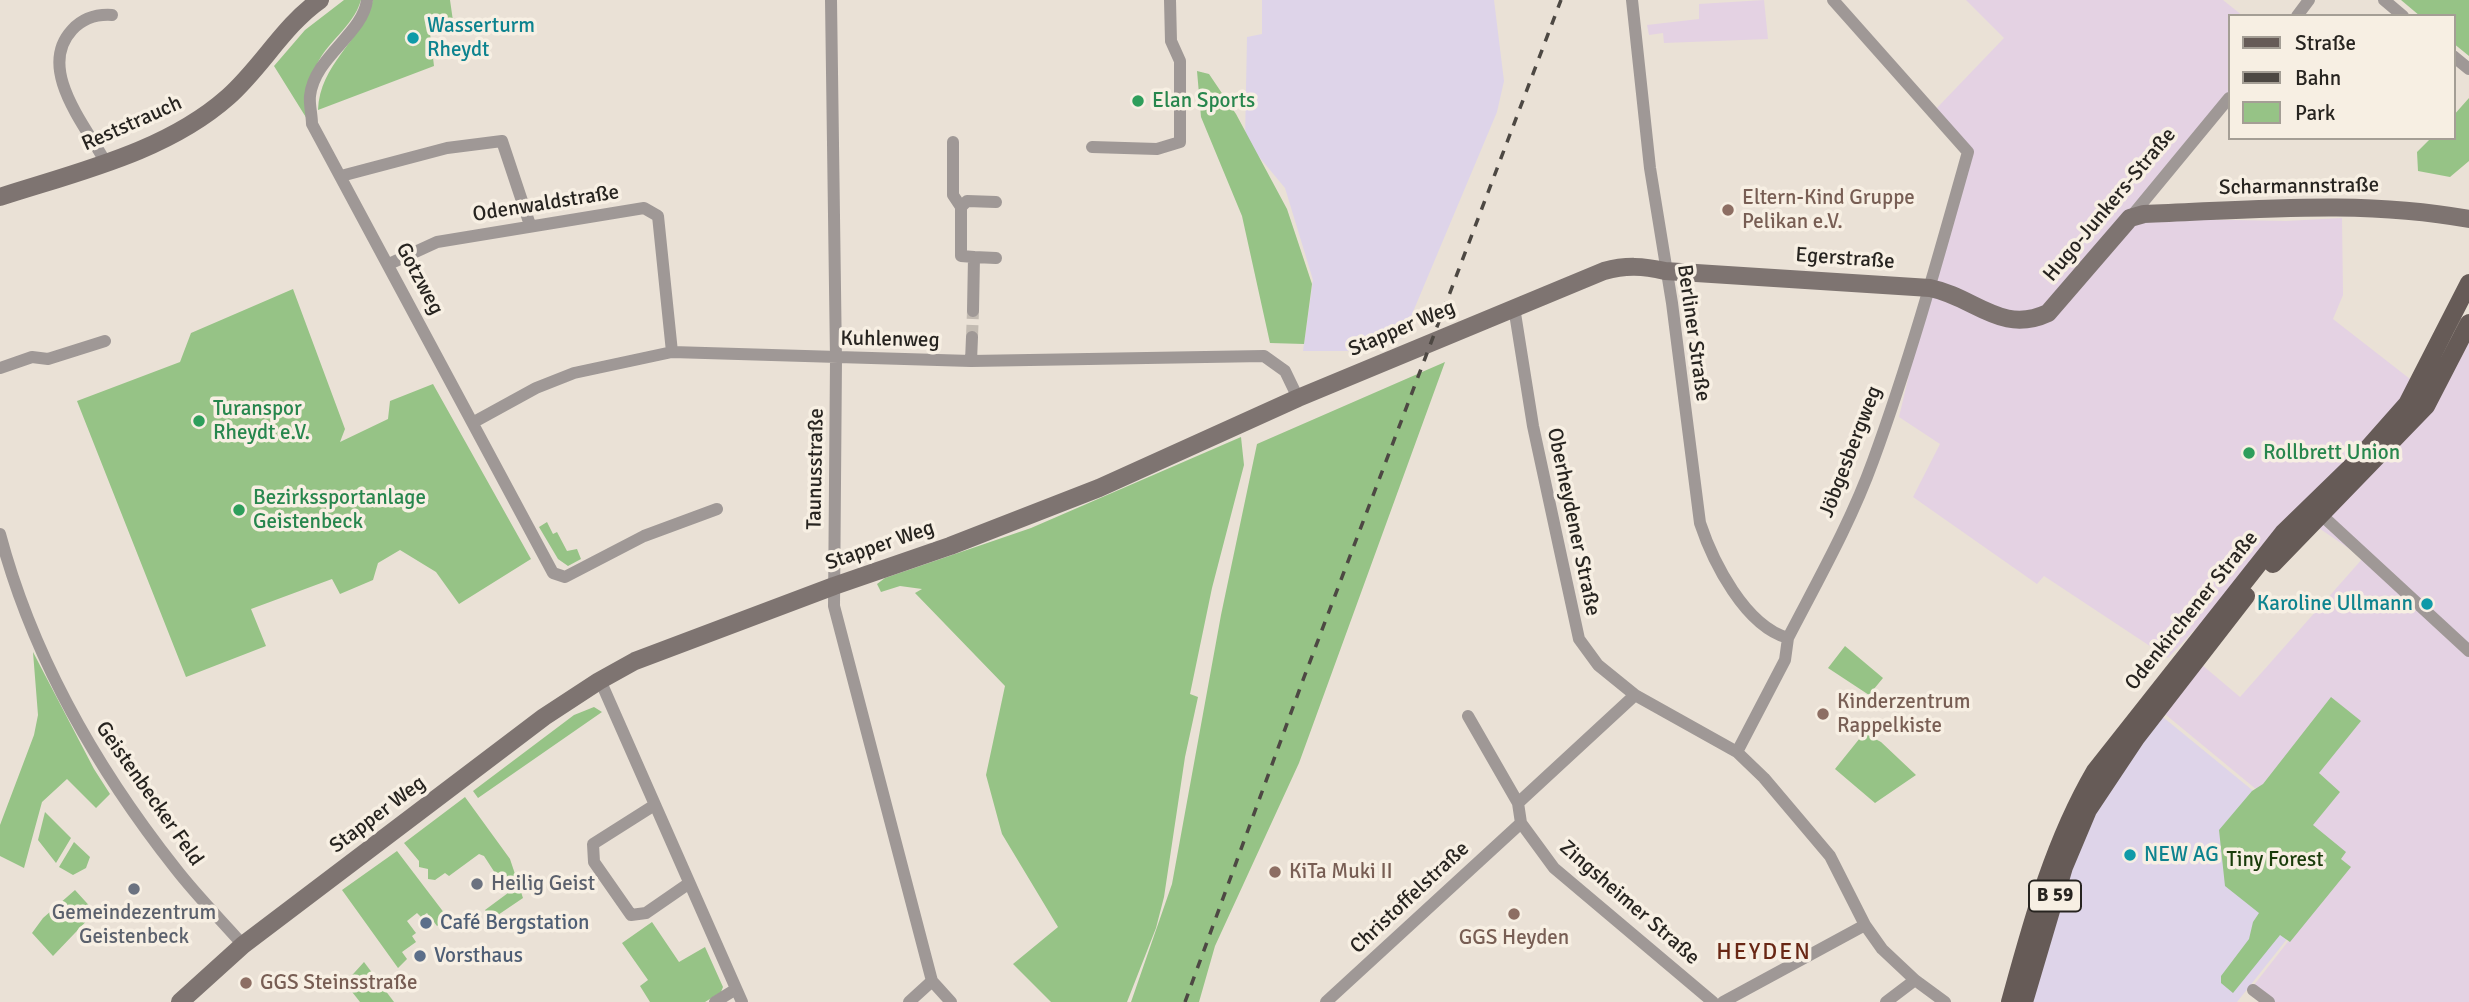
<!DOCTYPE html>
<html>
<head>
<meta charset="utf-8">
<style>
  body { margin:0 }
  #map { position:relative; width:2469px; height:1002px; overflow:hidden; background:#eae1d6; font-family:Signika,sans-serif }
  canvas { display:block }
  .legend { position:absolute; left:2228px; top:14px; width:228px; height:126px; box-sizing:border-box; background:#f7efe3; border:2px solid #a49e95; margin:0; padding:9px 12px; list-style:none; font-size:21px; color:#272420 }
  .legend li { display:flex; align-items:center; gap:14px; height:35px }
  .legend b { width:35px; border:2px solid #a49e95 }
</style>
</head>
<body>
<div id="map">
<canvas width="2469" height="1002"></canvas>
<ul class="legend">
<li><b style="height:9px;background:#665b57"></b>Straße</li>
<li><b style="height:9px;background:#4d4843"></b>Bahn</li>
<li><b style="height:19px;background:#96c386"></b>Park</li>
</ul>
</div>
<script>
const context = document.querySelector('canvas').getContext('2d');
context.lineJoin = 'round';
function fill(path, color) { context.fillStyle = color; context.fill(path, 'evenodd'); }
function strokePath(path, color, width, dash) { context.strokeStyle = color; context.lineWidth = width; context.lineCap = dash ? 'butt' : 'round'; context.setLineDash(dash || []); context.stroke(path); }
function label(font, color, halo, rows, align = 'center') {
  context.font = font + ' Signika,sans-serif'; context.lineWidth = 7; context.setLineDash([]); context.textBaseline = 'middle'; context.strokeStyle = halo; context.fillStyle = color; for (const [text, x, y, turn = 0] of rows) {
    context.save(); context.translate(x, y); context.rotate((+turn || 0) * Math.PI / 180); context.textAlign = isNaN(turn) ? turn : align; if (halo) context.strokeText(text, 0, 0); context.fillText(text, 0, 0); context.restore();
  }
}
fill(new Path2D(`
  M 1262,0 L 1494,0 L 1504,81 L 1497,112 L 1402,338 L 1368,351 L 1303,351 L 1313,280 L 1285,188 L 1245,140 L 1247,37 L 1262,34 Z
  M 2158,713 L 2345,866 L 2237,1002 L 2033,1002 L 2077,829 Z`), '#ded4e9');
fill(new Path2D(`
  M 1764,0 L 1768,39 L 1664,43 L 1663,33 L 1649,35 L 1647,25 L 1699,19 L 1699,4 Z
  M 1966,0 L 2223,0 L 2243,16 L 2229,16 L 2229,98 L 2131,218 L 2286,221 L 2342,218 L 2343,295 L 2333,319 L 2437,400 L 2469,342 L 2469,1002 L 2265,1002 L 2250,990 L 2348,865 L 2160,710 L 2201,664 L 2240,697 L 2363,558 L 2301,516 L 2168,658 L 2044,576 L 2037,584 L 1913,497 L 1940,444 L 1899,417 L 1930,286 L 1968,152 L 1933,112 L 2004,38 Z`), '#e4d2e3');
fill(new Path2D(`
  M 344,0 L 361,0 C 353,28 325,42 315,69 C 310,84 310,104 307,119 L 274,66 L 305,30 Z
  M 373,0 L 450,0 L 453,21 L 429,25 L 434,66 L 318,110 C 320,64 360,42 373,0 Z
  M 2401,0 L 2469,0 L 2469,56 L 2453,43 L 2453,16 L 2420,16 Z
  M 1197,71 L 1209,74 L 1236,114 L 1287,209 L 1312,284 L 1304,344 L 1270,343 L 1242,216 L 1201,117 Z
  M 2469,98 L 2469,161 L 2450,177 L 2418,171 L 2417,152 L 2431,138 L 2453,138 L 2453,116 Z
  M 293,289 L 345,429 L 340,442 L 388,419 L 390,401 L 433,384 L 531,559 L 459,604 L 436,572 L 400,550 L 378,563 L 373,580 L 340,594 L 332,579 L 251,609 L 266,646 L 186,677 L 77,401 L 180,362 L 191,333 Z
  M 1445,362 L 1299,763 L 1215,946 L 1199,1002 L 1131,1002 L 1172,884 L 1221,615 L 1257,444 Z
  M 1241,437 L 1244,465 L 1212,588 L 1190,694 L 1198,697 L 1185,757 L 1164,897 L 1156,928 L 1127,1002 L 1051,1002 L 1013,964 L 1058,927 L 1002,834 L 986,775 L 1005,686 L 915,593 L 922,589 L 900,586 L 881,592 L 877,584 L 885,578 L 1031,528 Z
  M 547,522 L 553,534 L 557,532 L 567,551 L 577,549 L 581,559 L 568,566 L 558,559 L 539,527 Z
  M 1845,646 L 1883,678 L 1869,695 L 1828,668 Z
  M 33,652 L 94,769 L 110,794 L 96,808 L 67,779 L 42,802 L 24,868 L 0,856 L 0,825 L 34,735 L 38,715 Z
  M 2331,697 L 2361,721 L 2319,773 L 2340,792 L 2313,825 L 2346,852 L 2341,859 L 2351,867 L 2290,942 L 2280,935 L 2233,993 L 2221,983 L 2221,976 L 2249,939 L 2253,922 L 2259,913 L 2225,886 L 2219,830 L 2252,791 L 2263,784 Z
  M 594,707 L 602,712 L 478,798 L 473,791 L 574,715 Z
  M 1864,733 L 1881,742 L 1916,775 L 1875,803 L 1835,769 Z
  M 465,797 L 510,859 L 523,898 L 492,919 L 485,910 L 508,893 L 484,856 L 479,854 L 449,876 L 445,873 L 435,880 L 428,879 L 428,869 L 419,867 L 419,861 L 404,843 Z
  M 45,812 L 71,838 L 56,863 L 38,840 Z
  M 74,842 L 90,857 L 86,868 L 73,875 L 59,867 Z
  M 397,851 L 448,918 L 437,926 L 427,913 L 421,917 L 417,913 L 407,921 L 416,933 L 412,936 L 416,942 L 402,952 L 407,959 L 398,968 L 342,890 Z
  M 75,890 L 95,912 L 53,956 L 32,933 L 43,918 Z
  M 652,922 L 679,962 L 705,947 L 723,987 L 721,992 L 705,1002 L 650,1002 L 640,986 L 648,980 L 622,943 Z
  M 364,962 L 394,1002 L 360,1002 L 345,983 Z`), '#96c386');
strokePath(new Path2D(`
  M 972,337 L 973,311`), '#c3bbb2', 12, [12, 6]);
strokePath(new Path2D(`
  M 367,0 C 363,34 314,57 310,96 C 309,104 312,115 312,124 L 553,573 L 565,577 L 644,536 L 717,509
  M 831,0 L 836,359 L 834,606 L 932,981 L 951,1002
  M 1632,0 L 1650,168 L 1672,303 L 1700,523 C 1713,562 1745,626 1788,638
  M 2384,0 L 2403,16
  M 2297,16 L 2309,0
  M 2453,56 L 2469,69
  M 953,142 L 953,195 L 961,207 L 961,256 L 974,257 L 973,311
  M 1092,147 L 1157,149 L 1180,142 L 1180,61 L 1171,41 L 1170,0
  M 106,163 C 86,126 36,69 72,30 C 83,18 96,14 112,15
  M 341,176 L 447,148 L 502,141 L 530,225
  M 961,207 L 967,201 L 996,202
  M 2130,218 L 2229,98
  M 974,257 L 996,258
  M 389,264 L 437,242 L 644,208 L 658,216 L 672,352
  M 1514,307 L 1533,426 L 1579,639 L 1598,665 L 1635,695 L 1737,752 L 1764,778 L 1830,856 L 1865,925 L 1882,949 L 1915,980 L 1945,1002
  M 971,361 L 972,337
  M 0,368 L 32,357 L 48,359 L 105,341
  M 474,422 L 536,388 L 574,373 L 672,352 L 971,361 L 1264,356 L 1285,371 L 1298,398
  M 2315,509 L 2469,651
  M 0,534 C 33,658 97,769 176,869 C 197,896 221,920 243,945
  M 600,680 L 742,1002
  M 1468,716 L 1518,803 L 1521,823 L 1554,868 L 1713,1002
  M 1737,752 L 1785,660 L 1788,638 C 1818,580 1851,522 1873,461 C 1910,360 1939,255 1968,152 L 1833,0
  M 1518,803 L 1635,695
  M 653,806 L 593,844 L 594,862 L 631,915 L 646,913 L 688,884
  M 2253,990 L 2269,1002
  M 715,1002 L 736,989
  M 909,1002 L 932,981
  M 1326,1002 L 1521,823
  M 1723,1002 L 1865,925
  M 1886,1002 L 1915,980`), '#9f9896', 12);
strokePath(new Path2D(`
  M 0,197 C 77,172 166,152 228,97 C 261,68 284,25 320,0
  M 180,1002 L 243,945 L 544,717 L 599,681 L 635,661 L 834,586 L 950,546 L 1099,488 L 1298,398 L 1604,271 C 1626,265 1643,266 1665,271 L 1930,288 C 1975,297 2001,335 2048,313 L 2130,218 L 2144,214 C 2252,210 2362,199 2469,219`), '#7e7471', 18);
strokePath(new Path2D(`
  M 2273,564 L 2426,406 L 2469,323
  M 2010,1002 C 2032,922 2053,843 2095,771 L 2283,533 L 2354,464 L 2407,404 L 2469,283
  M 2024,1002 L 2064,867 L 2088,810 L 2136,738 L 2246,596`), '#665b57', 18);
strokePath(new Path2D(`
  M 1185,1002 L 1303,680 L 1561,0`), '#4d4843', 3.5, [9, 9]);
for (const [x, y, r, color] of [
  [413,38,7,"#0f9aa8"],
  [1138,101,7,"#2e9e5b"],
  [1728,210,7,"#8d6e63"],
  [199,421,7,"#2e9e5b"],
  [2249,453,7,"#2e9e5b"],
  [239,510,7,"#2e9e5b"],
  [2427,604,7,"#0f9aa8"],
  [1823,714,7,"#8d6e63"],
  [2130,855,7,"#0f9aa8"],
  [1275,872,7,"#8d6e63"],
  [477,884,7,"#6b7280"],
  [134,889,7,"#6b7280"],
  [1514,914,7,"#8d6e63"],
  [426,923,7,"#5c6f8a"],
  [420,956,7,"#5c6f8a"],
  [246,983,7,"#8d6e63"]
]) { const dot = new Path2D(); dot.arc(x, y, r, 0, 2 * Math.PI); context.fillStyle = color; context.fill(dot); strokePath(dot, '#f7efe3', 2.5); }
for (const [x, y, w] of [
  [2055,896,52]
]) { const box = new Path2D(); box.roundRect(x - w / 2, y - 15.5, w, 31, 5); context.fillStyle = '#f7efe3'; context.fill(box); strokePath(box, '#272420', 2); }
label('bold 19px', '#272420', null, [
  ["B 59",2055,896]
]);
label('21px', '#0d838f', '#f7efe3', [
  ["Wasserturm",427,26],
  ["Rheydt",427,50],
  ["Karoline Ullmann",2413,604,"right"],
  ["NEW AG",2144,855]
], 'left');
label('21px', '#27864d', '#f7efe3', [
  ["Elan Sports",1152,101],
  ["Turanspor",213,409],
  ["Rheydt e.V.",213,433],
  ["Rollbrett Union",2263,453],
  ["Bezirkssportanlage",253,498],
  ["Geistenbeck",253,522]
], 'left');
label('21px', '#272420', '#f7efe3', [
  ["Reststrauch",132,124,-24],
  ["Scharmannstraße",2299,187,-1],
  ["Odenwaldstraße",546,204,-9],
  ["Hugo-Junkers-Straße",2110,205,-50],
  ["Egerstraße",1845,259,4],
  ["Gotzweg",419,279,62],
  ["Stapper Weg",1402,329,-23],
  ["Berliner Straße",1693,333,82],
  ["Kuhlenweg",890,340,1],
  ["Jöbgesbergweg",1851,452,-69],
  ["Taunusstraße",816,469,-89],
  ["Oberheydener Straße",1573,522,78],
  ["Stapper Weg",880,546,-19],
  ["Odenkirchener Straße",2192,611,-51],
  ["Geistenbecker Feld",149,794,55],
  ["Stapper Weg",378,815,-37],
  ["Christoffelstraße",1410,898,-43],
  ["Zingsheimer Straße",1629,903,41]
]);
label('21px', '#785e54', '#f7efe3', [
  ["Eltern-Kind Gruppe",1742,198],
  ["Pelikan e.V.",1742,222],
  ["Kinderzentrum",1837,702],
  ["Rappelkiste",1837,726],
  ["KiTa Muki II",1289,872],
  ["GGS Heyden",1514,938,"center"],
  ["GGS Steinsstraße",260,983]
], 'left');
label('21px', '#1a3c0b', '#f7efe3', [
  ["Tiny Forest",2275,860]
]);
label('21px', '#5b616d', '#f7efe3', [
  ["Heilig Geist",491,884],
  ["Gemeindezentrum",134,913,"center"],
  ["Geistenbeck",134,937,"center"]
], 'left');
label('21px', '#4e5e75', '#f7efe3', [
  ["Café Bergstation",440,923],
  ["Vorsthaus",434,956]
], 'left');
context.letterSpacing = '2px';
label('23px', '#692714', '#f7efe3', [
  ["HEYDEN",1764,953]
]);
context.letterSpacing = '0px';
</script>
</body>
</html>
